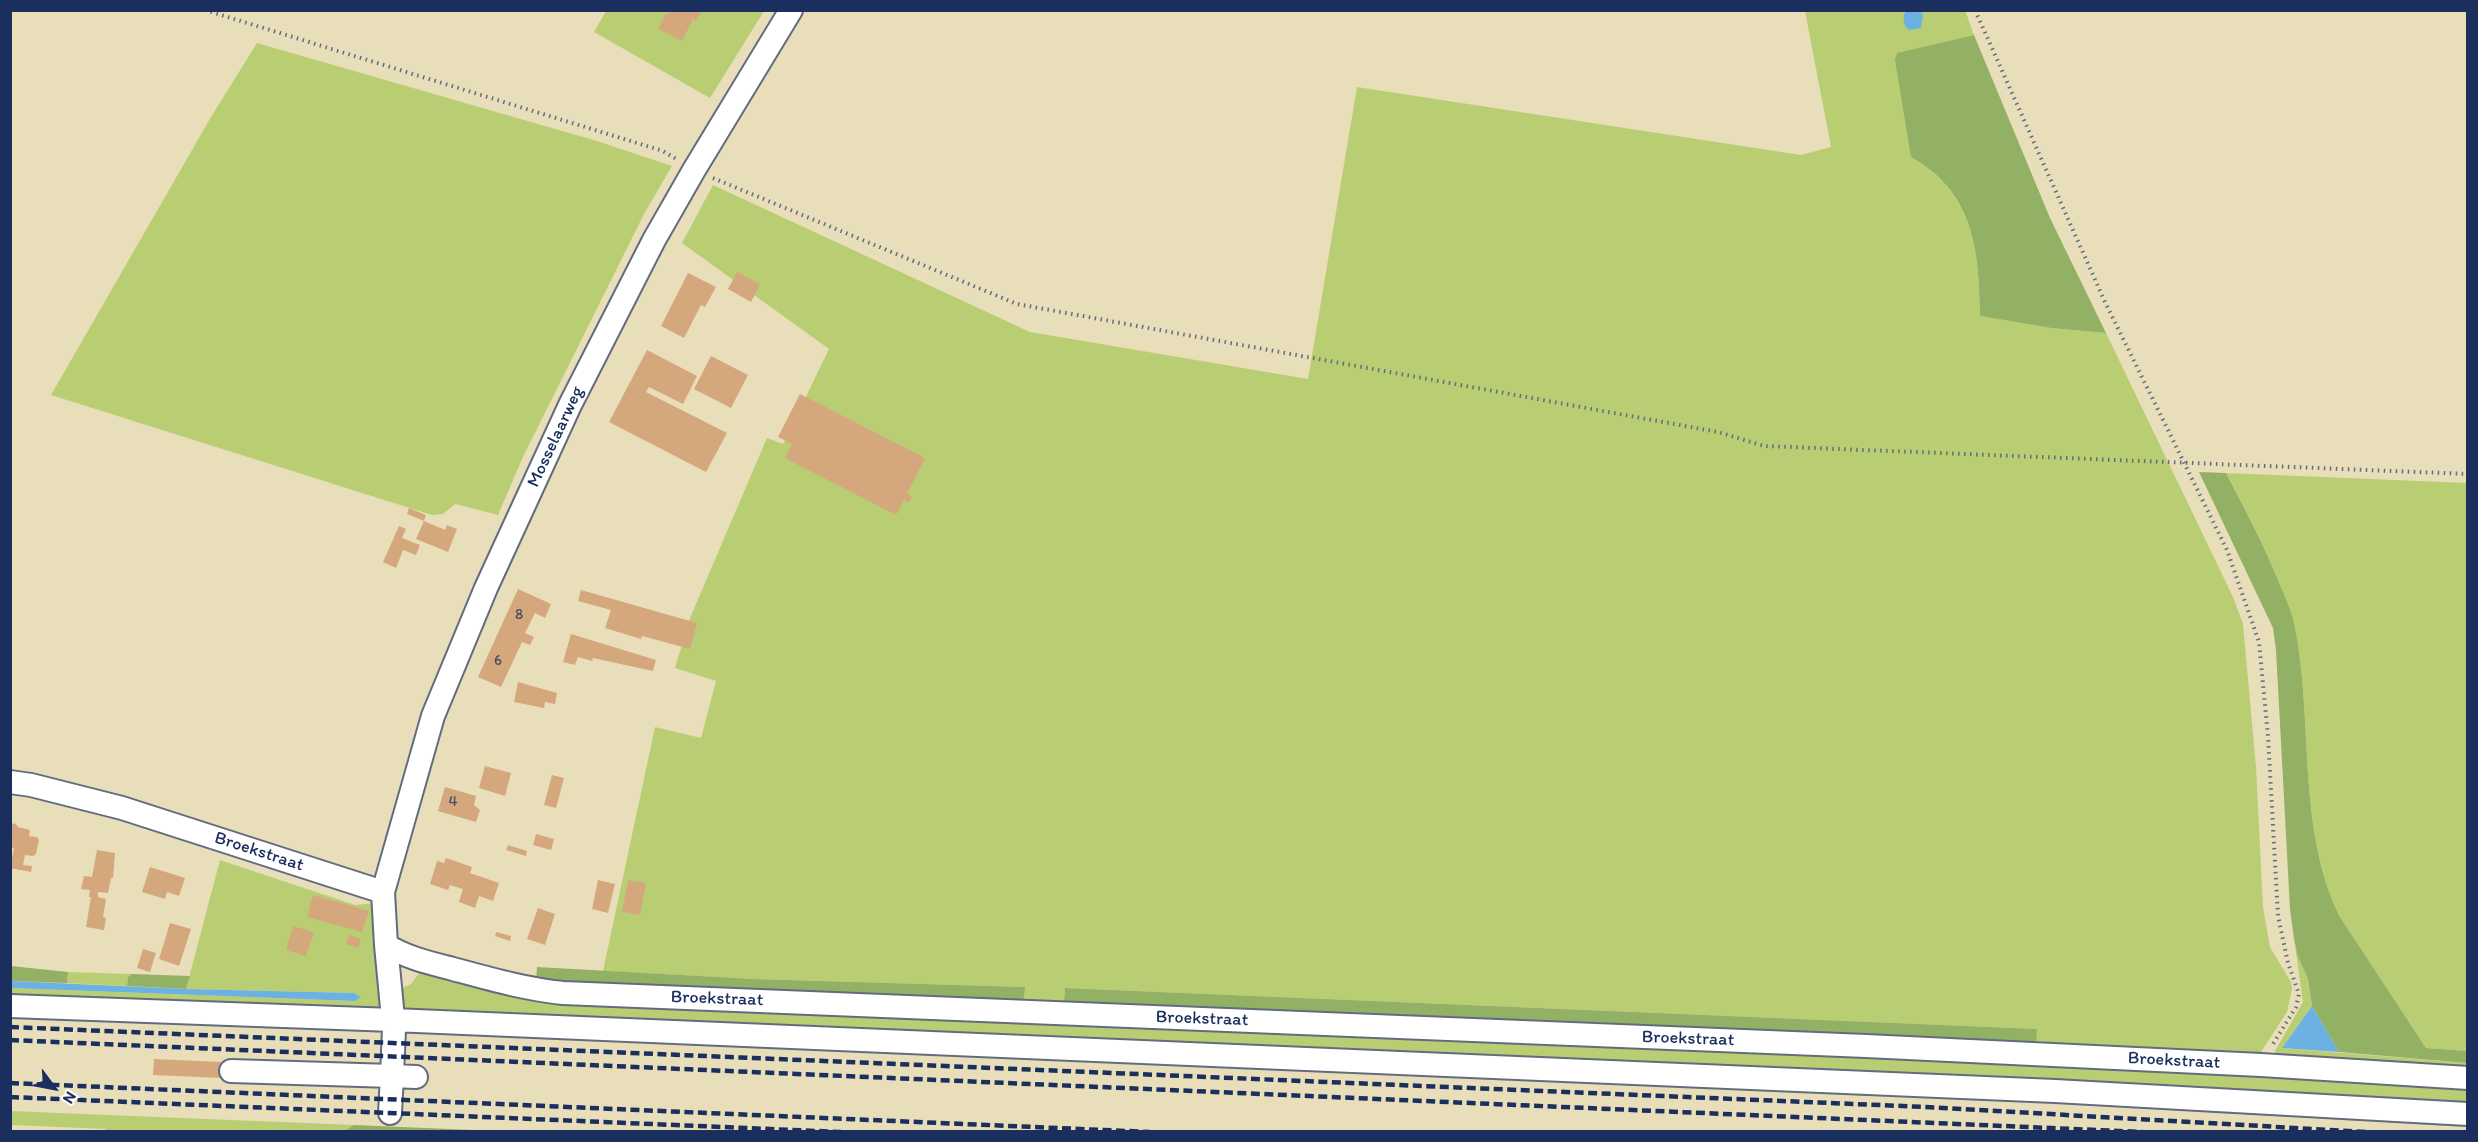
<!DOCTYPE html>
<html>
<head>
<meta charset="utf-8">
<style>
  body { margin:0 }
  #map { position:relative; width:2478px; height:1142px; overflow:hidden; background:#e9deba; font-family:Itim,sans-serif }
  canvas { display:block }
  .frame { position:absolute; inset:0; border:12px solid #1b2f5e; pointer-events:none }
  .north { position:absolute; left:24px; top:1058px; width:60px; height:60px; -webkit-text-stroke:4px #fff; paint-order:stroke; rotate:122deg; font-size:16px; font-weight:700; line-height:24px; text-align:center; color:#1b2f5e }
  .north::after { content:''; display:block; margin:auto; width:21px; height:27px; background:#1b2f5e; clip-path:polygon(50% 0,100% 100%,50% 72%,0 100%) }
</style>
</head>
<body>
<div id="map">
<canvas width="2478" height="1142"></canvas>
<div class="frame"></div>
<div class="north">N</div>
</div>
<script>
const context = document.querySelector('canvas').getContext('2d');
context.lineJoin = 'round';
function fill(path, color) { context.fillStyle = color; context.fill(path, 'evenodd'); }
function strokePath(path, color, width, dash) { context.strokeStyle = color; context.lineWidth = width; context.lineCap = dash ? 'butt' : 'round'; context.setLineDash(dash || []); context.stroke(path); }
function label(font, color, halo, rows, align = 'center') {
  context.font = font + ' Itim,sans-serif'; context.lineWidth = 4.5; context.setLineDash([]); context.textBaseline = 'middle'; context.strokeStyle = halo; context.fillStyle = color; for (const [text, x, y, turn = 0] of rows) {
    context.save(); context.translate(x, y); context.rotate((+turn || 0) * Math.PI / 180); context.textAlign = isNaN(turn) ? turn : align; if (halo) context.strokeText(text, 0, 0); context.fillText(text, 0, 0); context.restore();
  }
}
fill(new Path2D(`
  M 1965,10 L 1974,35 L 1924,47 L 1911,157 C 1974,194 1979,249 1980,316 L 2051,328 L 2106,333 L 2233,597 L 2243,624 L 2256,767 L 2263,907 L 2270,947 L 2291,982 L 2292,989 L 2287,1012 L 2261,1052 L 2255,1056 L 1023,1006 L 1024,987 L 753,979 L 603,971 L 655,727 L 701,738 L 716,681 L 675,668 L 690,618 L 767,438 L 783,444 L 829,349 L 682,243 L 713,185 L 1030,332 L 1308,379 L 1357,87 L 1801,155 L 1831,147 L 1805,11 L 1906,11 L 1903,14 L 1921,13 L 1921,11 ZM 1065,988 L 2036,1029 L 1867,1035 L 1064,1002 Z
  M 606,11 L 764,11 L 710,98 L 594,32 Z
  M 257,43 L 597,141 L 672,166 L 644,214 L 522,459 L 498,515 L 455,504 L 443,514 L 432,515 L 51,395 L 211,117 Z
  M 2226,473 L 2467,483 L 2467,1051 L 2426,1048 L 2340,917 C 2295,824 2315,716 2293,618 C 2289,605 2283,592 2278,580 C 2263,543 2244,508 2226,473 Z
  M 220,860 L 355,905 L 374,903 L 384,1018 L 11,1013 L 11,988 L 355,1001 L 361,997 L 354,993 L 186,989 Z
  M 2294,939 L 2298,957 L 2308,979 L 2312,1006 L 2282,1048 L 2467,1063 L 2467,1074 L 2276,1057 L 2275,1051 L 2303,1002 Z
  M 68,972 L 132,974 L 128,977 L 127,986 L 67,983 Z
  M 419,973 L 445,980 L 460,981 L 2467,1083 L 2468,1127 L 2051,1103 L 639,1042 L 639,1039 L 400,1024 L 400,989 L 411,984 Z
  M 11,1111 L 354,1125 L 345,1132 L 107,1132 L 106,1129 L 11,1125 Z`), '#b9ce72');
fill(new Path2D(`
  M 1974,35 L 2050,218 L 2106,333 L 2051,328 L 1980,316 C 1979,249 1974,193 1911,157 L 1895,60 L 1897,53 Z
  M 2199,472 L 2226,473 C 2244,508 2263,543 2278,580 C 2283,592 2289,605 2293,618 C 2315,716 2295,825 2340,917 L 2426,1048 L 2467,1051 L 2467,1063 L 2339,1052 L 2312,1006 L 2308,979 L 2298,957 L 2294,939 L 2290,909 L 2276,650 L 2273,628 Z
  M 11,966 L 68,972 L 67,983 L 11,981 Z
  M 537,967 L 753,979 L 1025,987 L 1023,1006 L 564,988 L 536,980 Z
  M 132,974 L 190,976 L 186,989 L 127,986 L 128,977 Z
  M 1065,988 L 2037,1029 L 2036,1044 L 1737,1029 L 1064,1002 Z
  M 354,1125 L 498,1131 L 345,1131 Z`), '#92b164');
fill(new Path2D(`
  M 1906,10 L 1921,11 L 1923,16 L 1921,28 L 1909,30 C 1903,26 1902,16 1906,10 Z
  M 11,981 L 186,989 L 354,993 L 361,997 L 355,1001 L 11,988 Z
  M 2312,1006 L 2339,1052 L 2282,1048 Z`), '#6bb1e2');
fill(new Path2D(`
  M 671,10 L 702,10 L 696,21 L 693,19 L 682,41 L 658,29 L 666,13 L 668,14 Z
  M 737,272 L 760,284 L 751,302 L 728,289 Z
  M 688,273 L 716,287 L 705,307 L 701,305 L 684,338 L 661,326 Z
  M 647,350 L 697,376 L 683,404 L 649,387 L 646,392 L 727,433 L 706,472 L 609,422 Z
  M 711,356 L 748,375 L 731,408 L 694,389 Z
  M 800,394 L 925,458 L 907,494 L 912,497 L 909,503 L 904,500 L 896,515 L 785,458 L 792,444 L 778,437 Z
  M 409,508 L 426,515 L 424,521 L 407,514 Z
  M 424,521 L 445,530 L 447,525 L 457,529 L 448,552 L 416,539 Z
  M 399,526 L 406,529 L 402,538 L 420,545 L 416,555 L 403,550 L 396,568 L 383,562 Z
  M 518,589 L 551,604 L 545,618 L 535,613 L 525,633 L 534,637 L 530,645 L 522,642 L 501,687 L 478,677 Z
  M 581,590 L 697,623 L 690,649 L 642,636 L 641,639 L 605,628 L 611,610 L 578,601 Z
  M 571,634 L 656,660 L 653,671 L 593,658 L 592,661 L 578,657 L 575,665 L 563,662 Z
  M 518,682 L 557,693 L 555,704 L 545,702 L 544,708 L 514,702 Z
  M 485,766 L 511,773 L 505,796 L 479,788 Z
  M 552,775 L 564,778 L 556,808 L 544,805 Z
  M 445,787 L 476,796 L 474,805 L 480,810 L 476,822 L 438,811 Z
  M 10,823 L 16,824 L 18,827 L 30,830 L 29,836 L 37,837 L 39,840 L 36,854 L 33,856 L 25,855 L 23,865 L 32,866 L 31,872 L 10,868 L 14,848 L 10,847 Z
  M 536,834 L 554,839 L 551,850 L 533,845 Z
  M 508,845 L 527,851 L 526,856 L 506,850 Z
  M 97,850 L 115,853 L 113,878 L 111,878 L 108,893 L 98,892 L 98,897 L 106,899 L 103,917 L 106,918 L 104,930 L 86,927 L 91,897 L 89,897 L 90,890 L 81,889 L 84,876 L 92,877 Z
  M 446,858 L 472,867 L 470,873 L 499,883 L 493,901 L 479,896 L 475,908 L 459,902 L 463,889 L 450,885 L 448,890 L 430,884 L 437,861 L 444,863 Z
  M 150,867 L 185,878 L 179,896 L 167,892 L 165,899 L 142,892 Z
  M 598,880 L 615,884 L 608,913 L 592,909 Z
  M 628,880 L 646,883 L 640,915 L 622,912 Z
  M 313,895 L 369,911 L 362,932 L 307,917 Z
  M 538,908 L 555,914 L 545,945 L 527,939 Z
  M 170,923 L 191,929 L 179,966 L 159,959 Z
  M 293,926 L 314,932 L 306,956 L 286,950 Z
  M 496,932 L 511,936 L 510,941 L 495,936 Z
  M 349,935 L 361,939 L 358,948 L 346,944 Z
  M 143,949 L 156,953 L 150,972 L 137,968 Z
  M 154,1059 L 221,1062 L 221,1078 L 153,1075 Z`), '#d5a77d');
const minor = new Path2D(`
  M 791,10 L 694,170 L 654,240 L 570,405 L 486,588 L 433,716 L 383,892 L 386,945 C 407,958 430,963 453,969 C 490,979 525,989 563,993 L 1866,1046 L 2261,1065 L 2468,1078
  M 10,782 L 31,785 L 122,808 L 383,892
  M 10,1006 L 393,1020 L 2055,1091 L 2468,1114
  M 231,1071 L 392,1076 L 394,1029 L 386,945
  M 390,1113 L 392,1076 L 416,1077`);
strokePath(minor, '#636c7e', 26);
strokePath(new Path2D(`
  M 205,10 L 663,151 L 678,160
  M 1975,10 L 2105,302 L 2227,550 L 2259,642 L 2268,736 L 2278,916 L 2288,963 L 2299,994 L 2296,1007 L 2273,1044
  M 713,178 L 1017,304 L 1718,432 L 1764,446 L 2468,474`), '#636c7e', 4, [1.5, 4.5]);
strokePath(minor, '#fff', 22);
strokePath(new Path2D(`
  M 10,1027 L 1926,1107 L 2366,1132
  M 10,1040 L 2143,1132
  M 10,1083 L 1150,1132
  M 10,1097 L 841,1132`), '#1b2f5e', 4.5, [9, 4.5]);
label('15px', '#4a4d66', null, [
  ["8",519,615],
  ["6",498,661],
  ["4",453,802]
]);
label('18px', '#1b2f5e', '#fff', [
  ["Mosselaarweg",556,437,-65],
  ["Broekstraat",259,852,18],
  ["Broekstraat",717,999,2],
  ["Broekstraat",1202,1019,2],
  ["Broekstraat",1688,1039,2],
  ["Broekstraat",2174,1061,3]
]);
</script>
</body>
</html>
